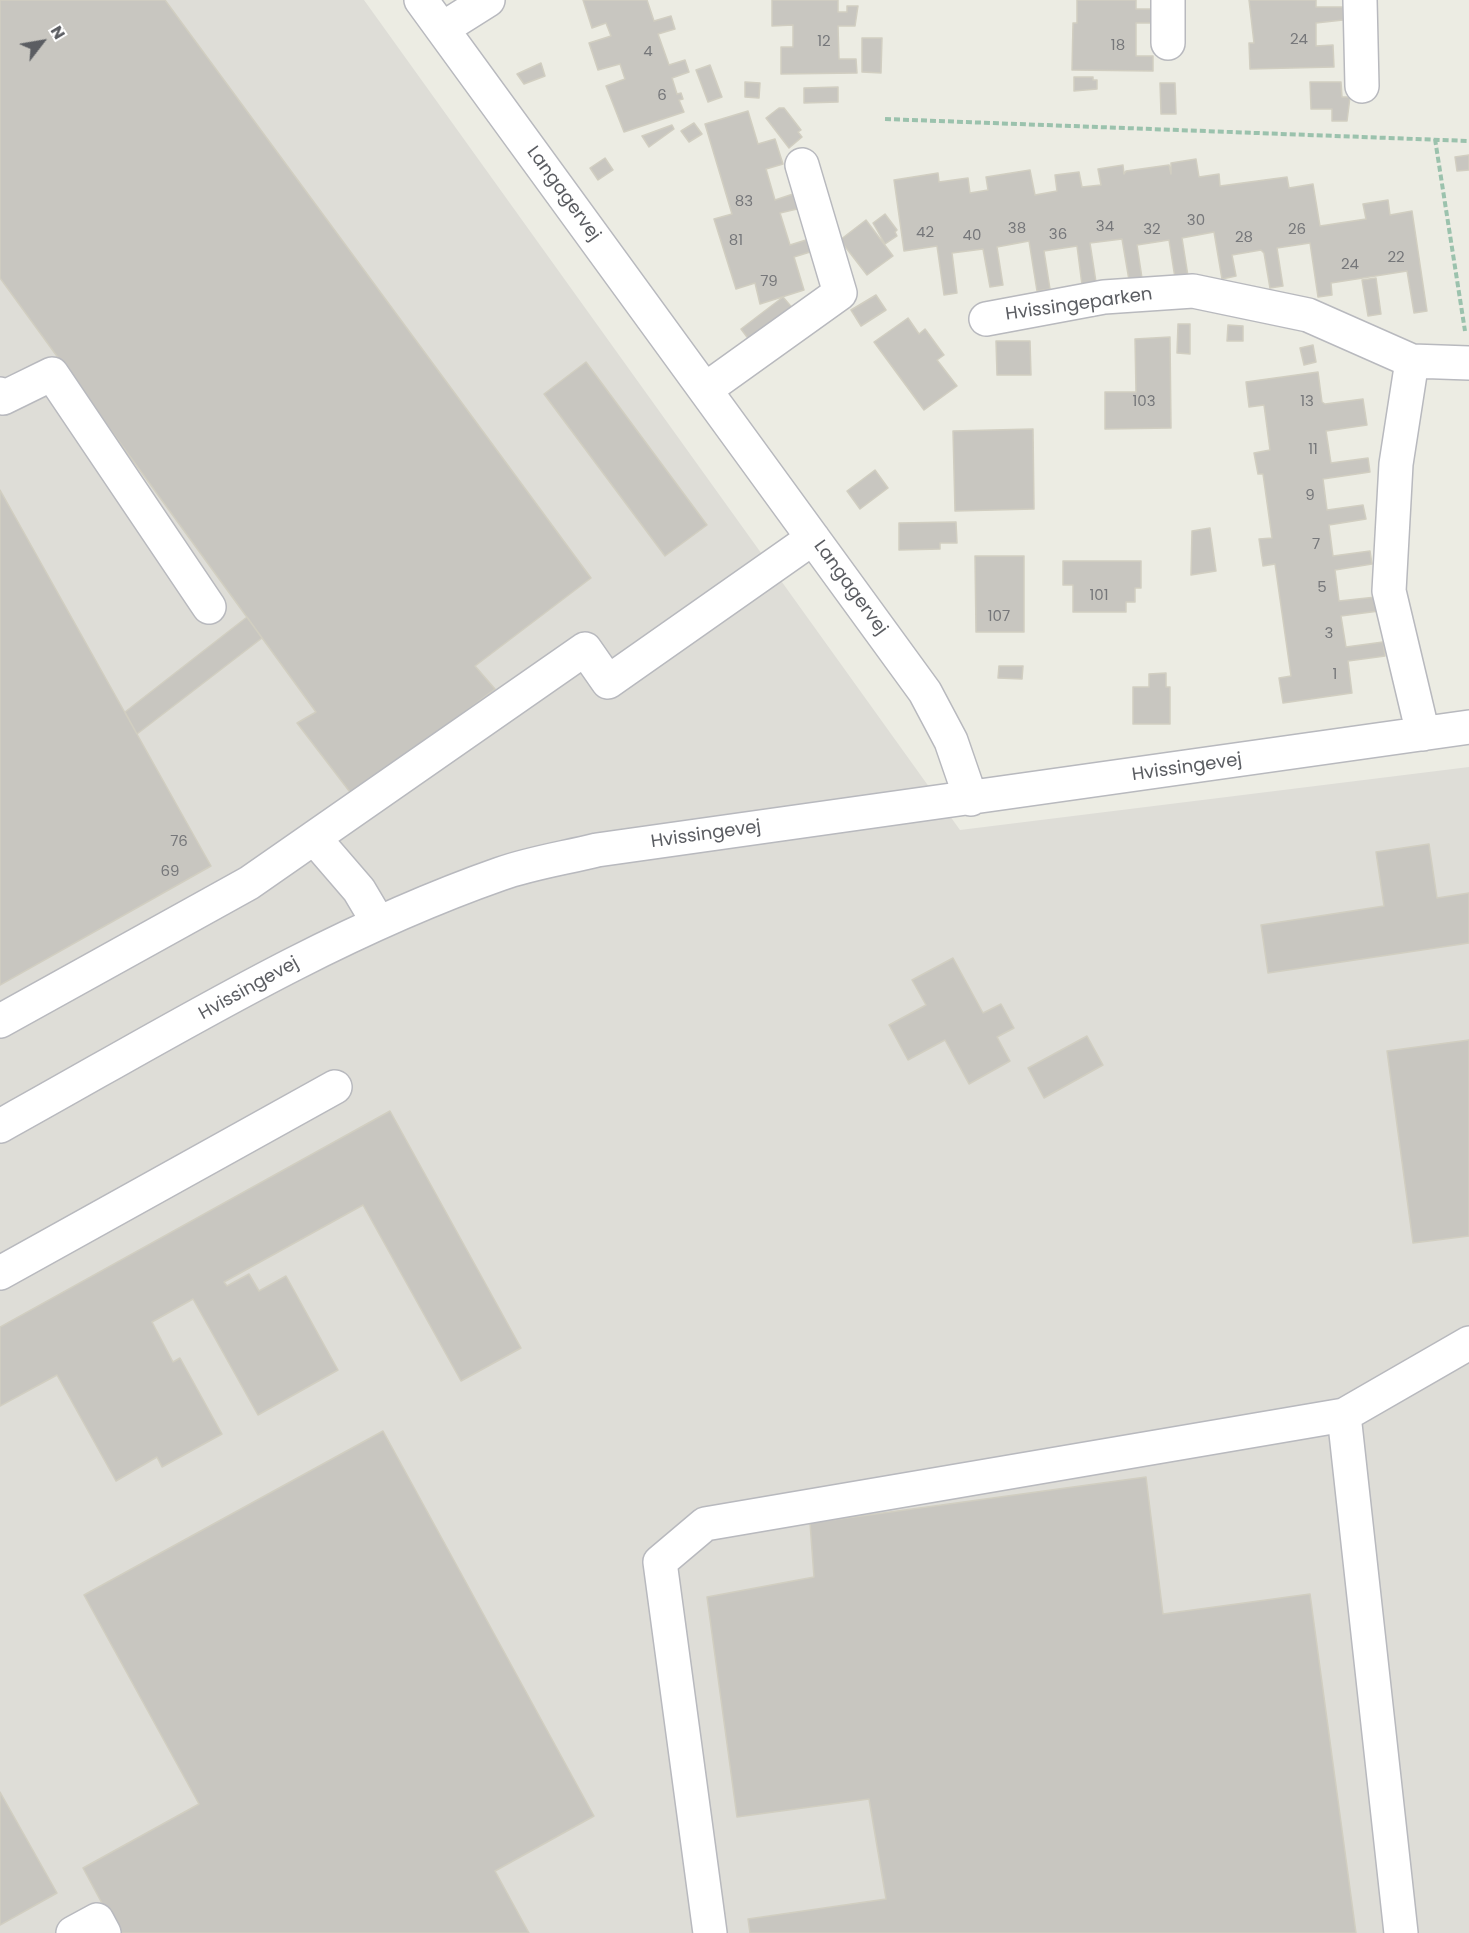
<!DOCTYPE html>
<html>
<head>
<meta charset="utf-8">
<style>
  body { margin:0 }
  #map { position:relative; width:1469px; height:1933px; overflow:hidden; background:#ecece3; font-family:Poppins,sans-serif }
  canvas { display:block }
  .north { position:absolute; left:12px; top:12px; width:60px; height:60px; -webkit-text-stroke:4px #fff; paint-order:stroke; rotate:59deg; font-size:16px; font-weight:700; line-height:24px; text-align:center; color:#5b5d62 }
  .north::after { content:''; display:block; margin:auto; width:21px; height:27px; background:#5b5d62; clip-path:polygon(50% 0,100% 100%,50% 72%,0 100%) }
</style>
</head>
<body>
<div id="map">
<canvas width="1469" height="1933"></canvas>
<div class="north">N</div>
</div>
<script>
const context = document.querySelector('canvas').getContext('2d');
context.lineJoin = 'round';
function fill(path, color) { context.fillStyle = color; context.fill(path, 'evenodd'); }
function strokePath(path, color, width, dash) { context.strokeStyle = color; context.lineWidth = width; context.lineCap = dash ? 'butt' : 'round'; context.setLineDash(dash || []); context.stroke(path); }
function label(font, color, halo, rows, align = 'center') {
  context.font = font + ' Poppins,sans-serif'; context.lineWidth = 6; context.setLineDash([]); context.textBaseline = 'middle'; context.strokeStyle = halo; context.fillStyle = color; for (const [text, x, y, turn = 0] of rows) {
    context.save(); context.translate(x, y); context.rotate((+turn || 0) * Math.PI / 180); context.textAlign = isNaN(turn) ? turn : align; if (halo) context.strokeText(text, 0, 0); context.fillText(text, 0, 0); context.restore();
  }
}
fill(new Path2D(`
  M 0,0 L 364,0 L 960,830 L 1469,767 L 1469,1933 L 0,1933 Z`), '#deddd7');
const building = new Path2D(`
  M 0,0 L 165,0 L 591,578 L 475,666 L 495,689 L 353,796 L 297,723 L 316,712 L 0,278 Z
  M 583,0 L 647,0 L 654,21 L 671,16 L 675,29 L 658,34 L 669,65 L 685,60 L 689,72 L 672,78 L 677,94 L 681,93 L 683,99 L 679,100 L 684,112 L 624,132 L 606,86 L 625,79 L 620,64 L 598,70 L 589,43 L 611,36 L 606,23 L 592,28 Z
  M 772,0 L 838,0 L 838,12 L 847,12 L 847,6 L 858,6 L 855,26 L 838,26 L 839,59 L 856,59 L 857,73 L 781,74 L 781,47 L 793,47 L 793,25 L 772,26 Z
  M 1077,0 L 1136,0 L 1136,9 L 1153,9 L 1153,23 L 1136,23 L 1136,56 L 1153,56 L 1153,71 L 1072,70 L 1073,23 L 1077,23 Z
  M 1249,0 L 1316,0 L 1316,7 L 1343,7 L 1343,20 L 1316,23 L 1316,46 L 1333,45 L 1334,67 L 1250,69 L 1249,43 L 1254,43 Z
  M 862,38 L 882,38 L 881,73 L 862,72 Z
  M 541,63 L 545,76 L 524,84 L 517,74 Z
  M 710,65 L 722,97 L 708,102 L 696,70 Z
  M 1074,77 L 1093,77 L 1093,80 L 1097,80 L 1097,89 L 1074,91 Z
  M 745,82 L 760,83 L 759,98 L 745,97 Z
  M 1310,82 L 1341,82 L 1342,97 L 1350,97 L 1347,121 L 1332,121 L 1332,109 L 1311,109 Z
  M 1160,83 L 1175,83 L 1176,114 L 1161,114 Z
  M 838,87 L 838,102 L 804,103 L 804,88 Z
  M 779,108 L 784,108 L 801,130 L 798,132 L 802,137 L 789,148 L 766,118 Z
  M 748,111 L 758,144 L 775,139 L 783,164 L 766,169 L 775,200 L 793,194 L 797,209 L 780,213 L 790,245 L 806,240 L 810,252 L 794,257 L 804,290 L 760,304 L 755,283 L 736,289 L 714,219 L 732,214 L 705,124 Z
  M 694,123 L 702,134 L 689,142 L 681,131 Z
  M 672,125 L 674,129 L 649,147 L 642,136 Z
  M 1469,155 L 1469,170 L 1457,171 L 1455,157 Z
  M 605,158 L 613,170 L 598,180 L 590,168 Z
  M 1196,159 L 1199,177 L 1219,174 L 1220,186 L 1287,177 L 1289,188 L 1313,184 L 1320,226 L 1366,219 L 1363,204 L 1388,200 L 1390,215 L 1412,211 L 1427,311 L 1414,313 L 1407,271 L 1331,283 L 1332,295 L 1318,297 L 1310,243 L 1277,248 L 1283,286 L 1270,288 L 1264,253 L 1261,250 L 1232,255 L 1236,276 L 1222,279 L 1214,232 L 1182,238 L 1188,276 L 1175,278 L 1169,240 L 1137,245 L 1142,278 L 1129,280 L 1122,239 L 1090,243 L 1096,282 L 1082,285 L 1077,246 L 1044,251 L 1050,289 L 1037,291 L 1029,241 L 997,247 L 1003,285 L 990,287 L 983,249 L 952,253 L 957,293 L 944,295 L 937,246 L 904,251 L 894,180 L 938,173 L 939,182 L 968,178 L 970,193 L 988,190 L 986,177 L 1030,170 L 1035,195 L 1057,191 L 1055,175 L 1079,172 L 1082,187 L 1101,185 L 1098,169 L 1123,165 L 1124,174 L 1126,171 L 1169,165 L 1171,174 L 1171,163 Z
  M 885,214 L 897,230 L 895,232 L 897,236 L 885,244 L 873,223 Z
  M 866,220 L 893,256 L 867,275 L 840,240 Z
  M 1376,278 L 1381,314 L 1368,316 L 1362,280 Z
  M 876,295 L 886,310 L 861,326 L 851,310 Z
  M 783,297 L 794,310 L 750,341 L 741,329 Z
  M 908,318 L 919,334 L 925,329 L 944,355 L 937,360 L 957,386 L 924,410 L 874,342 Z
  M 1178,324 L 1190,324 L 1190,354 L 1177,353 Z
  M 1228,325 L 1243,326 L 1243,341 L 1227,341 Z
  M 1170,337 L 1171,428 L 1105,429 L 1105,392 L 1136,392 L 1135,339 Z
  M 996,341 L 1030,341 L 1031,375 L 997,375 Z
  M 1313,345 L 1316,362 L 1304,365 L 1300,348 Z
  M 586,362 L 707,525 L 665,556 L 544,394 Z
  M 1318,372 L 1322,402 L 1325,404 L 1363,399 L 1367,425 L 1326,431 L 1331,463 L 1368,458 L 1370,472 L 1323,479 L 1327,510 L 1363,505 L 1366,519 L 1329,525 L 1333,556 L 1370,551 L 1372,564 L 1335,570 L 1339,601 L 1376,597 L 1379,611 L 1341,616 L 1346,647 L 1383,642 L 1385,656 L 1348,661 L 1352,693 L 1283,703 L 1279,678 L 1291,676 L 1275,564 L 1263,566 L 1259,539 L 1272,538 L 1263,474 L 1258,474 L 1254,453 L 1270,450 L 1264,405 L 1249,407 L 1246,382 Z
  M 1033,429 L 1034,509 L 955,511 L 953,431 Z
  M 875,470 L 888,488 L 860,509 L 847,491 Z
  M 0,490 L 211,866 L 0,985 Z
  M 956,522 L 957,543 L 940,543 L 940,549 L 899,550 L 899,523 Z
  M 1210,528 L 1216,571 L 1191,575 L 1192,531 Z
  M 975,556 L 1024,556 L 1024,632 L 976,632 Z
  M 1063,561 L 1141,561 L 1141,588 L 1135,588 L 1135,602 L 1126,602 L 1126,612 L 1073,612 L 1073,585 L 1063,585 Z
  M 247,617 L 262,638 L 137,734 L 125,712 Z
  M 999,666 L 1023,666 L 1022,679 L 998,678 Z
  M 1166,673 L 1166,687 L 1170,687 L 1170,724 L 1133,724 L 1133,687 L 1149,687 L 1149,674 Z
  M 1429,844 L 1437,898 L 1469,893 L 1469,943 L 1268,973 L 1261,925 L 1384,906 L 1376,852 Z
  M 953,958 L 983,1013 L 1001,1004 L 1014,1028 L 997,1037 L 1010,1061 L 969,1084 L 945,1040 L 908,1060 L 889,1025 L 926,1005 L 912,980 Z
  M 1087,1036 L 1103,1065 L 1044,1098 L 1028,1068 Z
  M 1469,1040 L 1469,1236 L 1413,1243 L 1387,1051 Z
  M 390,1111 L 521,1348 L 461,1381 L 363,1205 L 224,1282 L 227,1286 L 249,1274 L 259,1291 L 286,1276 L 338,1370 L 258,1415 L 193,1299 L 152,1322 L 173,1362 L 180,1358 L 222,1434 L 162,1467 L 157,1457 L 116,1481 L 57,1375 L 0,1406 L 0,1327 Z
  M 383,1431 L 594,1816 L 495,1871 L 529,1933 L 118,1933 L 83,1868 L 199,1804 L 84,1595 Z
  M 1146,1477 L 1163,1614 L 1310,1594 L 1356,1933 L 750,1933 L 748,1919 L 886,1899 L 869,1799 L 737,1817 L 707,1597 L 814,1577 L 810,1523 Z
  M 0,1792 L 57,1893 L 0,1925 Z`);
fill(building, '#c8c6c0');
strokePath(building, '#d1cec1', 1.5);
const minor = new Path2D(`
  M 421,0 L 925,692 L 951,741 L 971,799
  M 1360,0 L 1362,86
  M 442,29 L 488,0
  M 1168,43 L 1168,0
  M 986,319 L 1104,297 L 1193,291 L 1308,315 L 1412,361 L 1469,363
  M 1412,361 L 1396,464 L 1389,591 L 1423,734
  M 706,389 L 840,293 L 802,165
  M 0,394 L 3,398 L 52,374 L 209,607
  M 315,839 L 359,890 L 378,922
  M 0,1021 L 249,883 L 585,649 L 608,682 L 813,538
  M 0,1126 C 163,1036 323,936 500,874 C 531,863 565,858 597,850 L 1469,727
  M 0,1273 L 335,1087
  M 1344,1415 L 1401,1933
  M 73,1933 L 97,1920 L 104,1933
  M 710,1933 L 660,1562 L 705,1524 L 1344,1415 L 1469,1343`);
strokePath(minor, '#b8b9be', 36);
strokePath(new Path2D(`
  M 885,119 L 1469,141
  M 1435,139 L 1465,331`), '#9bc2ad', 4, [6, 3]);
strokePath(minor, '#fff', 33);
label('15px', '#76777a', null, [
  ["24",1299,40],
  ["12",824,42],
  ["18",1118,46],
  ["4",648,52],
  ["6",662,96],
  ["83",744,202],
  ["30",1196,221],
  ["34",1105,227],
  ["38",1017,229],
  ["32",1152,230],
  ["26",1297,230],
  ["42",925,233],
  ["36",1058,235],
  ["40",972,236],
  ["28",1244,238],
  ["81",736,241],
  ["22",1396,258],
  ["24",1350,265],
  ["79",769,282],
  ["103",1144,402],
  ["13",1307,402],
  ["11",1313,450],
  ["9",1310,496],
  ["7",1316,545],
  ["5",1322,588],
  ["101",1099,596],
  ["107",999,617],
  ["3",1329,634],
  ["1",1335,675],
  ["76",179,842],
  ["69",170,872]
]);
label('18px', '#5b5d62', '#fff', [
  ["Langagervej",563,194,54],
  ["Hvissingeparken",1079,305,-8],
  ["Langagervej",850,588,54],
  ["Hvissingevej",1187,768,-8],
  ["Hvissingevej",706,835,-8],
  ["Hvissingevej",249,989,-29]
]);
</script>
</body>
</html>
